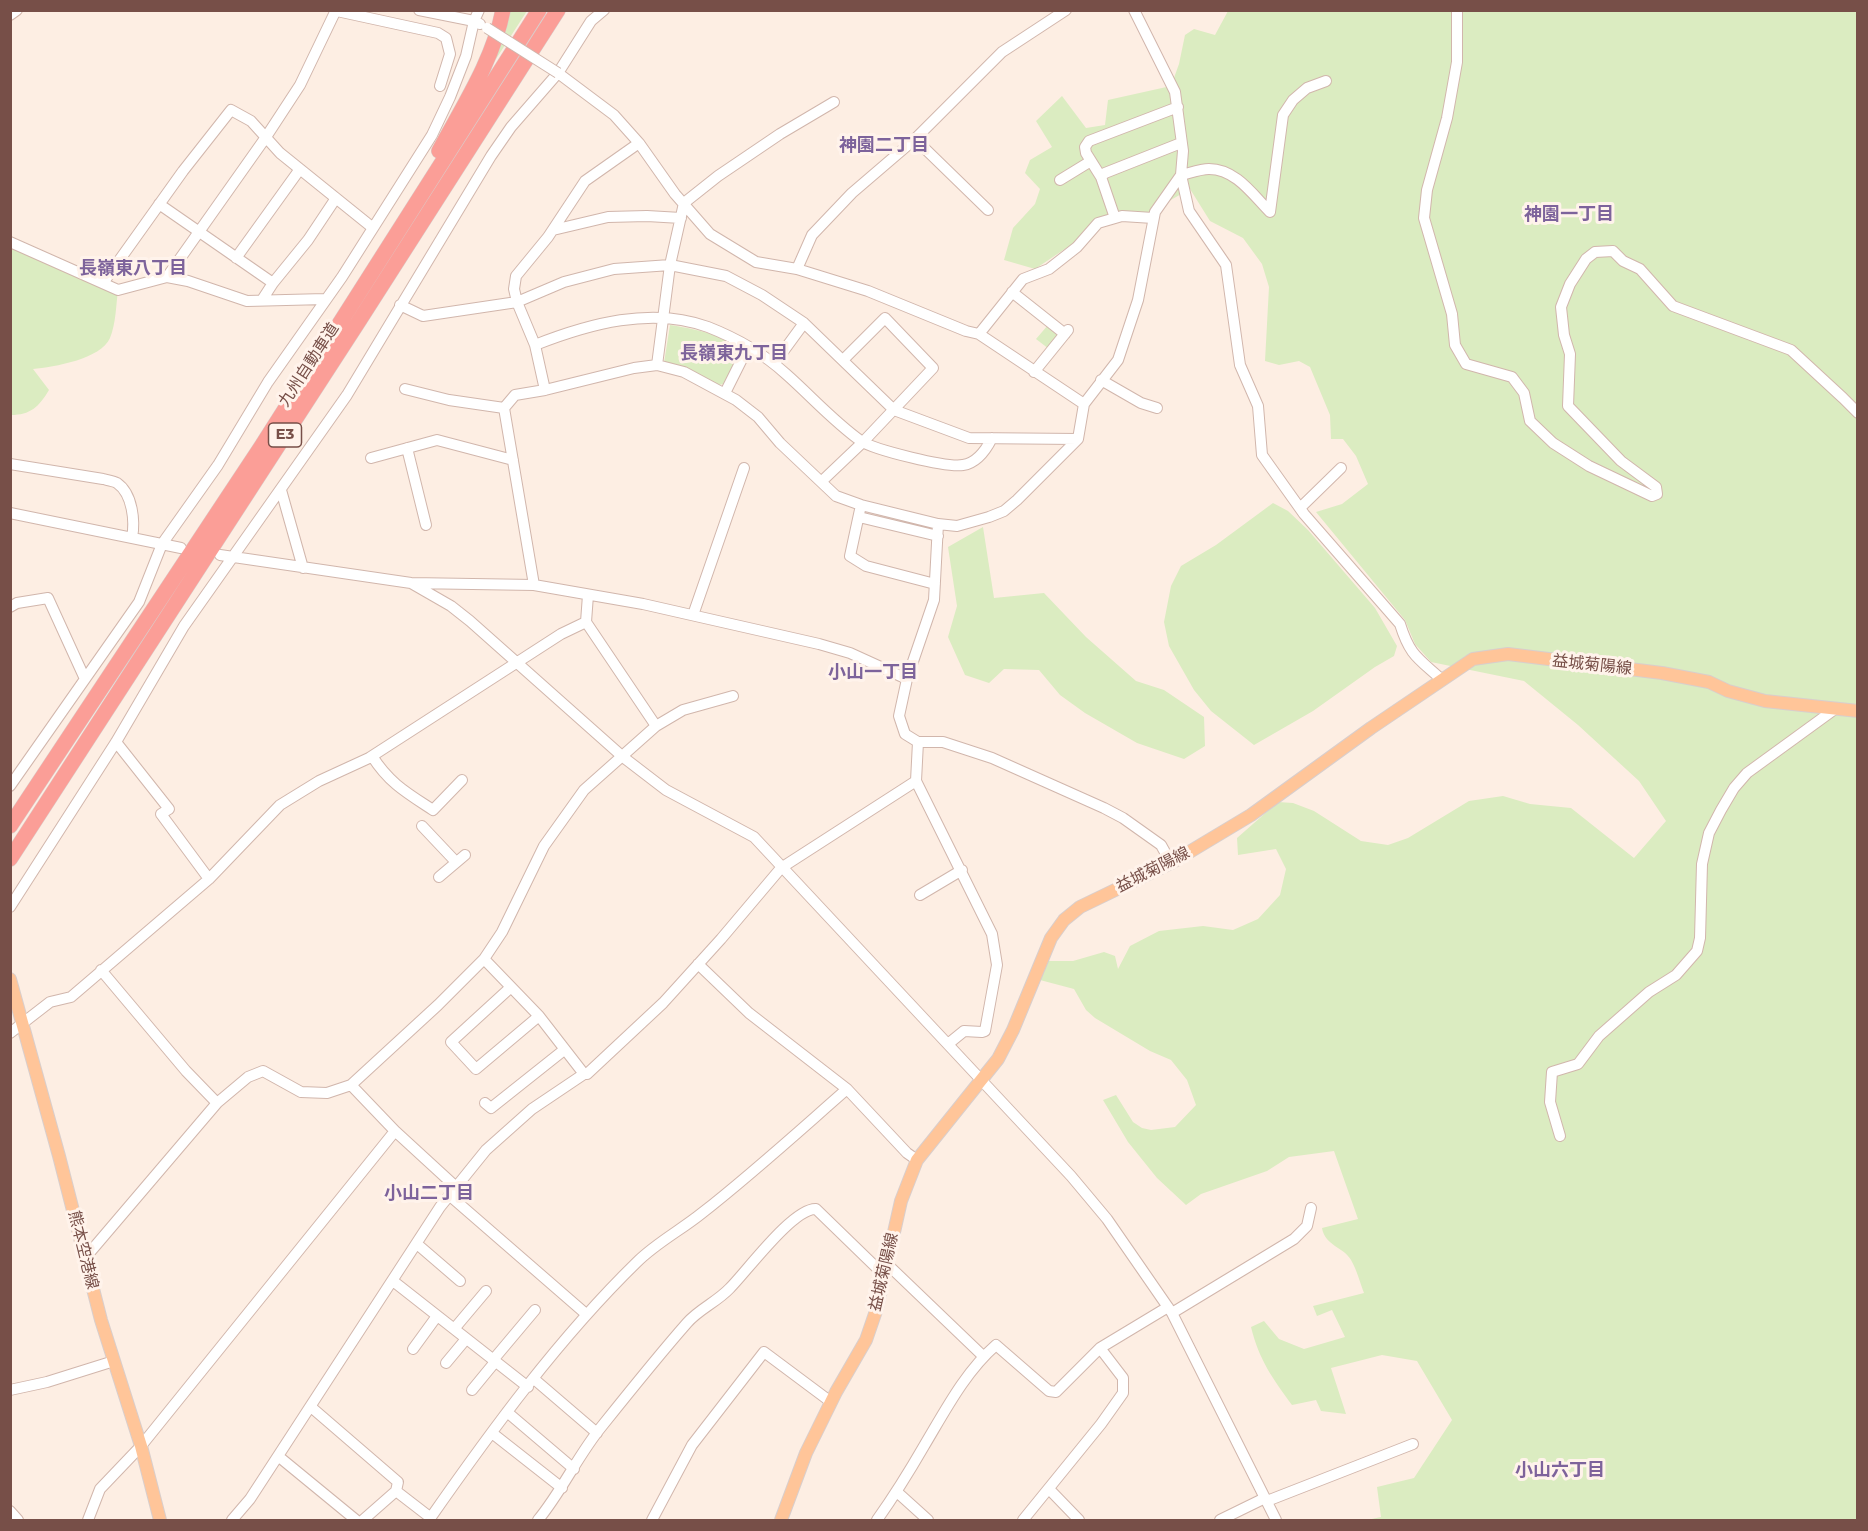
<!DOCTYPE html>
<html>
<head>
<meta charset="utf-8">
<style>
  body { margin:0 }
  #map { position:relative; width:1868px; height:1531px; overflow:hidden; background:#fdeee3; font-family:Montserrat,sans-serif }
  canvas { display:block }
  .frame { position:absolute; inset:0; border:12px solid #774f48; pointer-events:none }
</style>
</head>
<body>
<div id="map">
<canvas width="1868" height="1531"></canvas>
<div class="frame"></div>
</div>
<script>
const context = document.querySelector('canvas').getContext('2d');
context.lineJoin = 'round';
function fill(path, color) { context.fillStyle = color; context.fill(path, 'evenodd'); }
function strokePath(path, color, width, dash) { context.strokeStyle = color; context.lineWidth = width; context.lineCap = dash ? 'butt' : 'round'; context.setLineDash(dash || []); context.stroke(path); }
function label(font, color, halo, rows, align = 'center') {
  context.font = font + ' Montserrat,"Noto Sans JP",sans-serif'; context.lineWidth = 6; context.setLineDash([]); context.textBaseline = 'middle'; context.strokeStyle = halo; context.fillStyle = color; for (const [text, x, y, turn = 0] of rows) {
    context.save(); context.translate(x, y); context.rotate((+turn || 0) * Math.PI / 180); context.textAlign = isNaN(turn) ? turn : align; if (halo) context.strokeText(text, 0, 0); context.fillText(text, 0, 0); context.restore();
  }
}
fill(new Path2D(`
  M 507,11 L 527,11 L 496,59 L 492,57 Z
  M 1228,11 L 1857,11 L 1857,1520 L 1367,1520 L 1381,1517 L 1377,1487 L 1414,1478 L 1452,1420 L 1417,1361 L 1382,1355 L 1331,1368 L 1346,1414 L 1321,1411 L 1316,1400 L 1292,1405 C 1273,1379 1259,1360 1251,1327 L 1264,1321 L 1279,1339 L 1304,1349 L 1345,1337 L 1332,1310 L 1317,1316 L 1313,1306 L 1364,1293 C 1360,1283 1357,1270 1351,1260 C 1344,1247 1325,1246 1322,1228 L 1358,1219 L 1334,1151 L 1289,1157 L 1267,1171 L 1201,1194 L 1186,1205 L 1157,1178 L 1128,1142 L 1103,1100 L 1116,1095 L 1133,1122 L 1142,1128 L 1151,1130 L 1175,1127 L 1196,1105 L 1187,1080 L 1171,1060 L 1150,1051 L 1095,1018 L 1086,1010 L 1074,989 L 1040,980 L 1045,961 L 1073,961 L 1104,952 L 1115,956 L 1118,969 L 1130,946 L 1159,931 L 1203,926 L 1233,930 L 1258,919 L 1280,895 L 1286,869 L 1276,849 L 1238,855 L 1237,838 L 1278,802 L 1293,803 L 1314,811 L 1361,841 L 1388,845 L 1408,838 L 1469,801 L 1503,796 L 1530,804 L 1571,808 L 1634,858 L 1666,821 L 1639,781 L 1578,725 L 1524,681 L 1431,662 L 1415,644 L 1405,620 L 1316,512 L 1342,504 L 1368,484 L 1356,456 L 1343,439 L 1331,439 L 1330,415 L 1310,367 L 1299,361 L 1279,365 L 1265,361 L 1269,287 L 1262,264 L 1243,238 L 1210,221 L 1190,189 L 1148,213 L 1120,212 L 1035,269 L 1004,260 L 1013,228 L 1035,204 L 1040,189 L 1025,173 L 1030,160 L 1052,147 L 1036,121 L 1062,96 L 1086,128 L 1105,125 L 1108,100 L 1171,86 L 1179,64 L 1185,35 L 1194,29 L 1215,35 Z
  M 10,242 L 118,290 C 116,305 116,323 110,338 C 101,359 54,367 33,369 L 49,390 C 39,407 30,415 11,415 Z
  M 670,325 C 688,328 733,335 741,353 L 723,384 L 719,385 L 692,371 L 664,363 Z
  M 1048,325 L 1061,335 L 1049,349 L 1036,339 Z
  M 1273,503 L 1288,511 L 1308,530 L 1375,608 L 1397,646 L 1394,656 L 1375,667 L 1313,711 L 1254,745 L 1211,711 L 1194,690 L 1169,646 L 1164,622 L 1171,586 L 1181,566 L 1216,545 Z
  M 983,527 L 994,598 L 1044,593 L 1086,637 L 1136,681 L 1164,690 L 1204,717 L 1205,746 L 1184,759 L 1137,743 L 1085,713 L 1060,695 L 1039,670 L 1004,669 L 989,683 L 965,675 L 948,637 L 957,606 L 948,547 Z`), '#dbecc1');
const minor = new Path2D(`
  M 419,10 L 474,21 L 480,24
  M 1134,10 L 1175,92 L 1183,151 L 1181,175 L 1189,211 L 1226,265 L 1240,365 L 1258,406 L 1262,455 L 1304,514 L 1400,624 C 1410,656 1418,658 1441,679
  M 1457,10 L 1457,62 L 1447,118 L 1427,190 L 1424,218 L 1452,314 L 1455,345 L 1466,364 L 1512,377 L 1524,393 L 1530,421 L 1553,443 L 1589,466 L 1652,496 L 1657,494 L 1656,487 L 1621,461 L 1568,406 L 1570,354 L 1564,335 L 1561,307 L 1570,284 L 1586,259 L 1595,252 L 1613,251 L 1623,261 L 1640,269 L 1673,306 L 1791,350 L 1843,398 L 1858,413
  M 337,11 L 438,33 L 446,38 L 450,54 L 440,86
  M 10,15 L 17,10
  M 558,73 L 614,115 L 639,143 L 675,194 L 710,234 L 756,262 L 797,269 L 868,291 L 966,331 L 979,334 L 1084,404
  M 915,139 L 988,210
  M 1101,177 L 1105,173 L 1181,143
  M 1060,180 L 1091,161
  M 159,204 L 273,283
  M 1115,218 L 1101,177 L 1086,153 L 1085,147 L 1089,141 L 1178,107
  M 553,230 L 608,217 L 647,216 L 681,218
  M 10,242 L 118,290 L 167,277 L 188,281 L 247,301 L 325,299
  M 236,258 L 300,169
  M 797,269 L 812,235 L 852,193 L 915,139 L 1002,52 L 1066,10
  M 167,277 L 266,137 L 300,85 L 336,10
  M 103,283 L 183,171 L 231,110 L 251,121 L 280,153 L 373,228
  M 1012,292 L 1065,334
  M 262,300 L 273,283 L 308,240 L 336,198
  M 400,305 L 423,316 L 517,302 L 564,282 L 614,269 L 670,265 L 726,276 L 762,295 L 804,323 L 894,410 L 969,438 L 1078,439
  M 979,334 L 1023,279 L 1049,269 L 1077,247 L 1098,223 L 1122,216 L 1153,218
  M 535,345 C 588,324 652,306 708,327 C 736,338 764,354 786,374 C 811,396 834,422 861,441 C 875,450 947,468 963,465 C 977,463 986,450 992,438
  M 774,364 L 804,323
  M 657,365 L 670,265 L 684,203 L 718,176 L 780,134 L 834,102
  M 1034,372 L 1068,330
  M 1101,380 L 1141,403 L 1157,408
  M 405,389 L 449,400 L 504,408
  M 545,390 L 535,345 L 517,302 L 514,289 L 516,276 L 548,237 L 585,181 L 639,143
  M 725,393 L 748,347
  M 407,448 L 426,525
  M 371,458 L 437,440 L 513,460
  M 10,464 L 103,479 C 107,480 114,481 117,483 C 133,494 135,522 132,538
  M 822,481 L 863,442 L 933,368 L 885,318 L 843,360
  M 281,490 L 303,568
  M 861,505 L 850,556 L 866,566 L 935,584
  M 1300,508 L 1341,468
  M 10,513 L 181,548
  M 859,517 L 938,536
  M 938,524 L 934,600 L 907,679 L 899,716 L 905,734 L 918,742 L 916,781 L 992,934 L 997,965 L 985,1031 L 982,1032 L 964,1031 L 948,1044
  M 220,555 L 411,583 L 534,585 L 643,604 L 819,644 L 850,653 L 907,679
  M 411,583 L 451,606 L 470,621 L 623,757 L 666,790 L 754,837 L 1071,1176 L 1107,1219 L 1172,1313 L 1276,1520
  M 534,585 L 504,408 L 515,395 L 545,390 L 634,368 L 657,365 L 684,372 L 736,400 L 758,417 L 780,443 L 836,496 L 861,505 L 938,524 L 957,526 L 989,517 L 1004,511 L 1017,500 L 1078,439 L 1084,404 L 1118,360 L 1138,300 L 1155,212 L 1181,175 C 1190,173 1200,169 1209,169 C 1236,169 1253,195 1270,212 L 1283,115 L 1293,100 L 1307,88 L 1326,81
  M 10,607 L 17,603 L 48,598 L 85,679
  M 693,615 L 744,468
  M 656,726 L 683,710 L 733,696
  M 116,742 L 169,809 L 161,814 L 209,879
  M 918,742 L 943,742 L 992,758 L 1104,808 L 1123,818 L 1161,845 L 1171,863
  M 372,756 C 389,783 407,793 433,810 L 462,780
  M 10,786 L 139,602 L 162,544 L 218,465 L 268,382 L 342,277 L 432,135 L 450,97 L 466,56 L 474,21 L 479,10
  M 422,826 L 456,862
  M 439,877 L 465,855
  M 920,895 L 962,870
  M 10,907 L 116,742 L 184,626 L 347,395 L 491,156 L 511,127 L 558,73 L 591,21 L 604,10
  M 484,959 L 539,1016 L 584,1074
  M 698,964 L 749,1013 L 847,1089 L 907,1153 L 917,1160
  M 101,970 L 186,1071 L 217,1103
  M 510,988 L 451,1042 L 476,1069 L 539,1016
  M 10,1033 L 50,1002 L 71,997 L 209,879 L 280,805 L 319,781 L 369,758 L 561,634 L 586,622
  M 485,1103 L 491,1108 L 564,1050
  M 395,1131 L 456,1187
  M 1560,1136 L 1550,1102 L 1552,1072 L 1578,1064 L 1599,1036 L 1649,992 L 1676,975 L 1697,951 L 1700,938 L 1702,864 L 1709,833 L 1721,810 L 1734,788 L 1747,773 L 1835,709
  M 449,1195 L 586,1314
  M 417,1244 L 460,1281
  M 85,1258 L 217,1103 L 248,1077 L 263,1071 L 301,1092 L 327,1093 L 351,1085 L 438,1005 L 484,959 L 502,932 L 544,846 L 584,790 L 656,726 L 586,622 L 588,595
  M 886,1263 L 983,1356
  M 393,1281 L 528,1387
  M 1172,1313 L 1294,1239 L 1307,1226 L 1311,1208
  M 454,1329 L 486,1291
  M 413,1349 L 437,1316
  M 493,1360 L 535,1310
  M 446,1363 L 466,1339
  M 534,1379 L 597,1433
  M 10,1390 L 47,1382 L 114,1361
  M 472,1390 L 495,1362
  M 311,1407 L 398,1482 L 396,1491 L 431,1518
  M 507,1412 L 574,1469
  M 492,1433 L 562,1488
  M 278,1456 L 356,1520
  M 1049,1489 L 1079,1520
  M 897,1492 L 928,1520
  M 1267,1501 L 1413,1444
  M 10,1511 L 18,1520
  M 88,1520 L 100,1489 L 141,1446 L 395,1131 L 351,1085
  M 232,1520 L 250,1499 L 440,1207 L 486,1150 L 532,1109 L 584,1074 L 587,1074 L 663,1003 L 721,939 L 781,868 L 916,781
  M 363,1520 L 396,1491
  M 429,1520 C 491,1431 559,1338 637,1262 C 656,1243 681,1230 702,1213 C 752,1174 799,1131 847,1089
  M 538,1520 C 562,1491 578,1455 602,1426 C 630,1391 658,1356 687,1323 C 699,1309 717,1302 730,1288 C 747,1271 793,1208 816,1209 L 884,1275
  M 652,1520 L 692,1445 L 764,1352 L 831,1402
  M 877,1520 C 894,1496 909,1472 924,1446 C 945,1411 965,1372 996,1345 L 1049,1391 L 1056,1392 L 1100,1348 L 1168,1307
  M 1023,1520 L 1101,1424 L 1123,1393 L 1123,1378 L 1100,1348
  M 1220,1520 L 1265,1498`);
const major = new Path2D(`
  M 10,979 L 59,1156 L 101,1320 L 141,1446 L 160,1520
  M 781,1520 L 806,1453 L 836,1392 L 866,1340 L 877,1308 L 901,1201 L 917,1160 L 998,1059 L 1013,1030 L 1051,938 L 1064,920 L 1080,907 L 1171,863 L 1251,815 L 1371,728 L 1473,659 L 1508,654 L 1662,673 L 1709,682 L 1728,691 L 1765,701 L 1858,711`);
const highway = new Path2D(`
  M 439,151 C 463,106 493,61 503,10
  M 10,826 L 261,447 L 539,10
  M 10,859 L 359,321 L 558,10`);
strokePath(minor, '#d1b6ac', 12);
strokePath(major, '#d9cecc', 14);
strokePath(highway, '#d9cecc', 16);
strokePath(minor, '#fff', 10);
strokePath(major, '#ffc599', 12);
strokePath(highway, '#fb9e97', 15);
const minorBridge = new Path2D(`
  M 487,28 L 558,73`);
strokePath(minorBridge, '#d1b6ac', 12, []);
strokePath(minorBridge, '#fff', 10);
for (const [x, y, w] of [
  [285,435,33]
]) { const box = new Path2D(); box.roundRect(x - w / 2, y - 12, w, 24, 4.5); context.fillStyle = '#fff3eb'; context.fill(box); strokePath(box, '#774f48', 1.5); }
label('bold 15px', '#774f48', null, [
  ["E3",285,435]
]);
label('16px', '#774f48', '#fff3eb', [
  ["九州自動車道",309,365,-57],
  ["益城菊陽線",1592,665,6],
  ["益城菊陽線",1153,870,-27],
  ["熊本空港線",83,1250,76],
  ["益城菊陽線",884,1272,-77]
]);
label('bold 18px', '#7d639b', '#fff3eb', [
  ["神園二丁目",884,146],
  ["神園一丁目",1569,215],
  ["長嶺東八丁目",133,269],
  ["長嶺東九丁目",734,354],
  ["小山一丁目",873,673],
  ["小山二丁目",429,1194],
  ["小山六丁目",1560,1471]
]);
</script>
</body>
</html>
